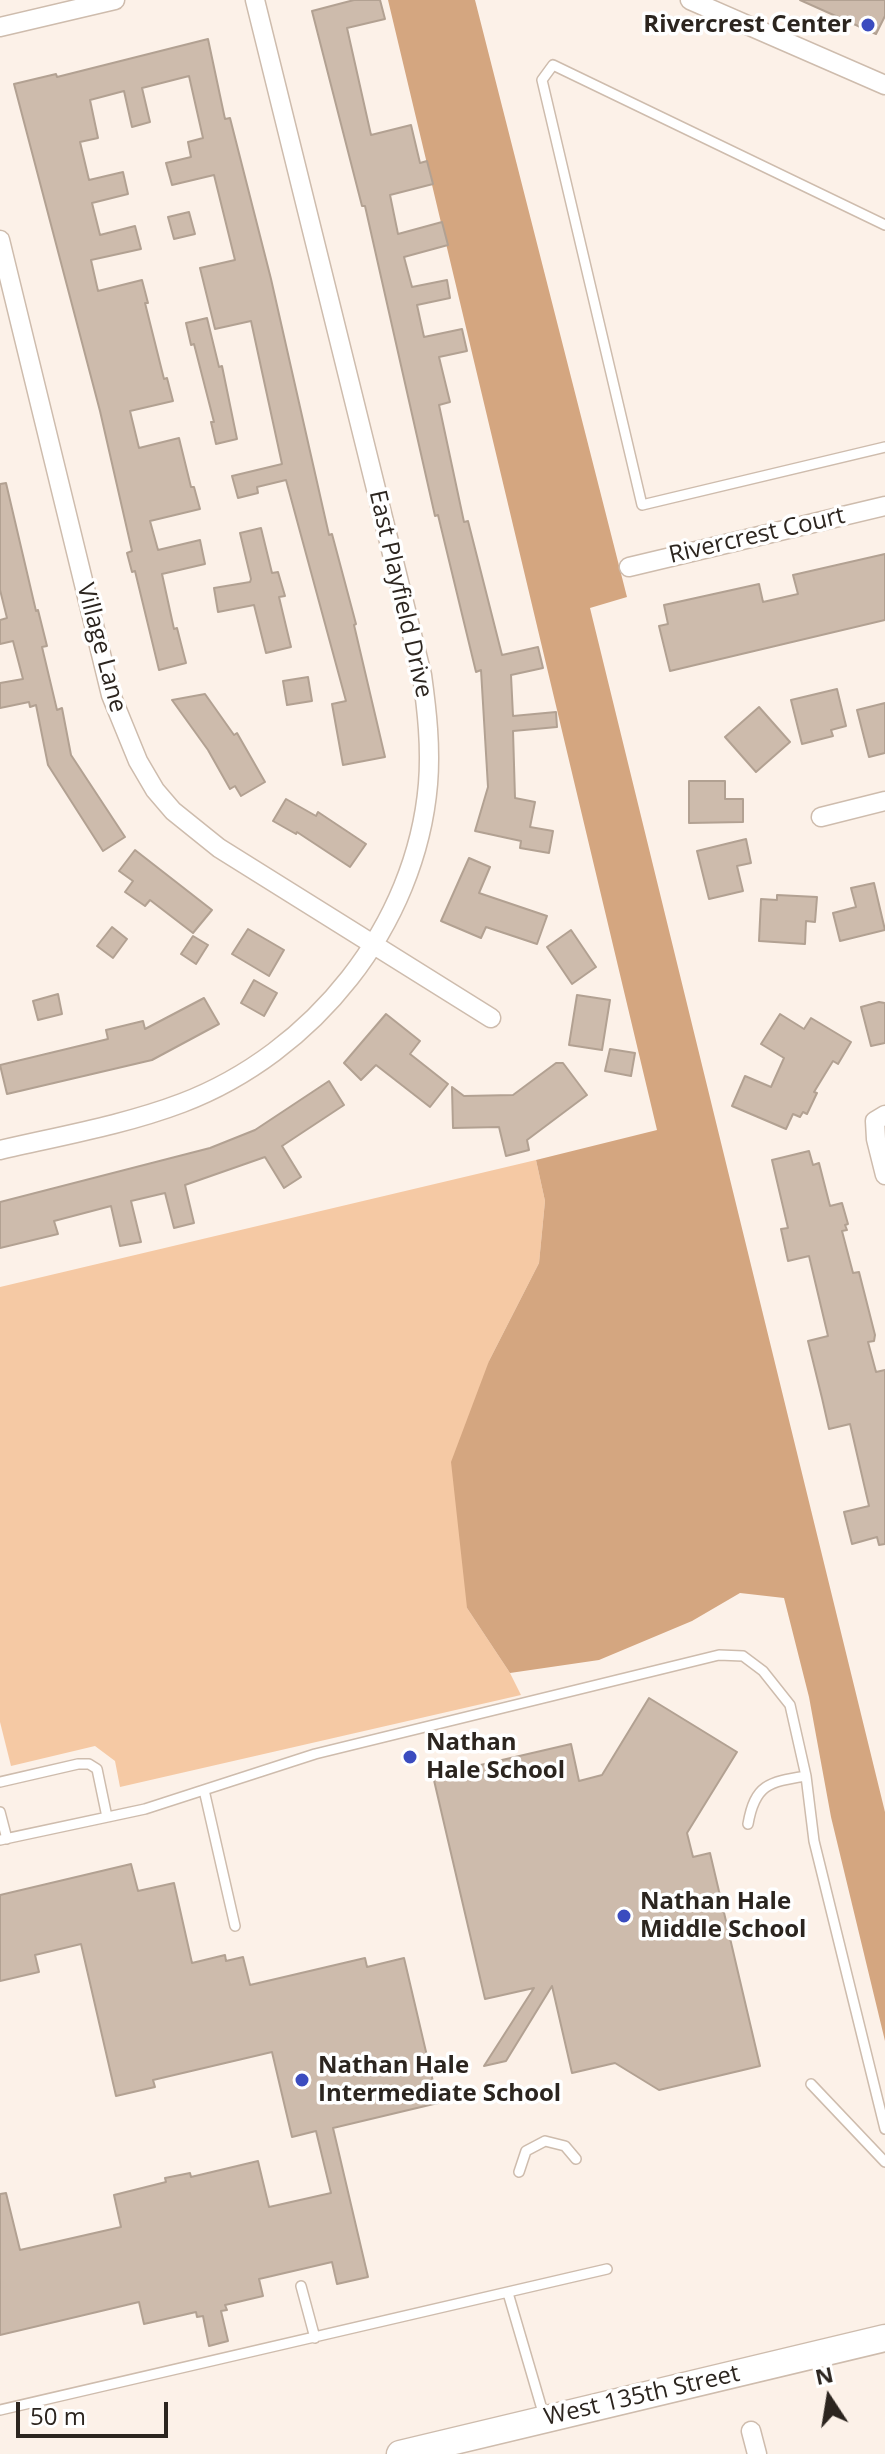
<!DOCTYPE html>
<html>
<head>
<meta charset="utf-8">
<style>
  body { margin:0 }
  #map { position:relative; width:885px; height:2454px; overflow:hidden; background:#fcf1e8; font-family:"Open Sans",sans-serif }
  canvas { display:block }
  .north { position:absolute; left:789px; top:2358px; width:80px; height:80px; -webkit-text-stroke:6px #fff; paint-order:stroke; rotate:348deg; font-size:22px; font-weight:700; line-height:32px; text-align:center; color:#2c251f }
  .north::after { content:''; display:block; margin:auto; width:28px; height:36px; background:#2c251f; clip-path:polygon(50% 0,100% 100%,50% 72%,0 100%) }
  .scale { position:absolute; left:16px; top:2402px; width:152px; height:36px; box-sizing:border-box; border:4px solid #2c251f; border-top:0; padding-left:10px; font-size:24px; line-height:28px; white-space:nowrap; color:#2c251f; -webkit-text-stroke:6px #fff; paint-order:stroke }
</style>
</head>
<body>
<div id="map">
<canvas width="885" height="2454"></canvas>
<div class="north">N</div>
<div class="scale">50 m</div>
</div>
<script>
const context = document.querySelector('canvas').getContext('2d');
context.lineJoin = 'round';
function fill(path, color) { context.fillStyle = color; context.fill(path, 'evenodd'); }
function strokePath(path, color, width, dash) { context.strokeStyle = color; context.lineWidth = width; context.lineCap = dash ? 'butt' : 'round'; context.setLineDash(dash || []); context.stroke(path); }
function label(font, color, halo, rows, align = 'center') {
  context.font = font + ' "Open Sans",sans-serif'; context.lineWidth = 7; context.setLineDash([]); context.textBaseline = 'middle'; context.strokeStyle = halo; context.fillStyle = color; for (const [text, x, y, turn = 0] of rows) {
    context.save(); context.translate(x, y); context.rotate((+turn || 0) * Math.PI / 180); context.textAlign = isNaN(turn) ? turn : align; if (halo) context.strokeText(text, 0, 0); context.fillText(text, 0, 0); context.restore();
  }
}
fill(new Path2D(`
  M 536,1160 L 545,1201 L 539,1263 L 489,1361 L 467,1608 L 510,1673 L 521,1695 L 120,1787 L 115,1761 L 95,1746 L 11,1766 L 0,1722 L 0,1287 Z`), '#f5c9a4');
fill(new Path2D(`
  M 388,0 L 475,0 L 627,597 L 590,608 L 885,1812 L 885,2041 L 831,1817 L 809,1697 L 784,1598 L 740,1593 L 692,1621 L 599,1660 L 510,1673 L 467,1608 L 451,1462 L 489,1361 L 539,1263 L 545,1201 L 536,1160 L 657,1130 Z`), '#d4a680');
const building = new Path2D(`
  M 354,0 L 380,0 L 385,19 L 347,28 L 371,135 L 411,125 L 420,163 L 427,161 L 433,184 L 390,195 L 398,234 L 442,222 L 448,245 L 404,257 L 412,287 L 447,280 L 450,298 L 417,305 L 424,337 L 462,329 L 467,351 L 439,357 L 450,402 L 439,405 L 464,522 L 468,521 L 502,655 L 538,647 L 543,668 L 511,675 L 513,716 L 556,712 L 557,727 L 513,731 L 515,798 L 535,802 L 530,827 L 553,831 L 549,853 L 520,848 L 521,841 L 475,831 L 488,787 L 481,670 L 476,672 L 438,515 L 435,516 L 365,206 L 362,206 L 312,11 Z
  M 800,0 L 885,0 L 885,16 L 876,34 Z
  M 208,39 L 225,119 L 230,118 L 271,279 L 329,535 L 332,534 L 356,624 L 354,625 L 385,757 L 343,765 L 332,704 L 346,701 L 286,480 L 257,487 L 258,493 L 238,498 L 232,476 L 282,464 L 251,321 L 215,329 L 200,268 L 235,260 L 214,175 L 172,185 L 166,163 L 191,157 L 188,142 L 203,138 L 189,76 L 142,88 L 150,122 L 132,127 L 124,91 L 90,100 L 98,138 L 80,142 L 89,180 L 123,172 L 128,194 L 92,203 L 100,235 L 135,226 L 141,249 L 91,260 L 98,291 L 142,280 L 148,303 L 145,303 L 164,379 L 167,378 L 173,401 L 130,411 L 139,448 L 179,438 L 191,487 L 194,487 L 200,509 L 150,521 L 158,550 L 200,540 L 205,564 L 162,574 L 174,629 L 177,628 L 186,663 L 159,670 L 135,571 L 132,572 L 127,553 L 132,551 L 100,411 L 14,84 L 56,74 L 57,77 Z
  M 189,212 L 195,234 L 174,239 L 168,217 Z
  M 207,318 L 219,367 L 222,366 L 237,439 L 216,444 L 211,422 L 214,422 L 194,344 L 191,345 L 186,323 Z
  M 6,483 L 36,611 L 38,610 L 47,646 L 42,647 L 57,710 L 62,708 L 71,755 L 125,837 L 103,851 L 48,765 L 36,705 L 30,707 L 29,702 L 0,708 L 0,683 L 23,679 L 13,641 L 0,644 L 0,620 L 7,618 L 0,590 L 0,484 Z
  M 261,528 L 272,573 L 278,572 L 285,596 L 279,597 L 291,647 L 266,653 L 254,605 L 218,612 L 214,588 L 250,582 L 251,579 L 240,533 Z
  M 885,554 L 885,620 L 670,671 L 659,626 L 668,624 L 664,605 L 759,584 L 763,602 L 798,594 L 793,575 Z
  M 308,677 L 312,701 L 287,705 L 283,681 Z
  M 837,689 L 846,726 L 831,730 L 833,736 L 802,744 L 791,700 Z
  M 205,694 L 234,735 L 237,733 L 265,782 L 241,796 L 235,786 L 230,789 L 208,750 L 172,700 Z
  M 885,703 L 885,753 L 869,757 L 857,710 Z
  M 759,707 L 790,742 L 756,772 L 725,737 Z
  M 689,781 L 725,781 L 725,799 L 743,799 L 743,822 L 689,823 Z
  M 286,799 L 316,816 L 318,812 L 366,844 L 350,867 L 297,832 L 296,834 L 273,821 Z
  M 746,839 L 751,863 L 737,866 L 743,891 L 709,899 L 697,851 Z
  M 135,850 L 212,910 L 193,933 L 150,900 L 145,906 L 125,892 L 133,881 L 119,871 Z
  M 469,858 L 490,867 L 479,893 L 547,916 L 537,944 L 486,927 L 481,938 L 441,921 Z
  M 874,883 L 885,930 L 840,941 L 833,913 L 856,907 L 851,888 Z
  M 777,895 L 817,897 L 815,922 L 806,921 L 805,944 L 759,941 L 761,899 L 777,900 Z
  M 112,927 L 127,939 L 113,958 L 97,946 Z
  M 248,929 L 284,950 L 269,976 L 232,954 Z
  M 571,930 L 596,967 L 572,984 L 547,947 Z
  M 193,936 L 208,945 L 196,964 L 181,954 Z
  M 254,980 L 277,993 L 264,1016 L 241,1003 Z
  M 58,994 L 62,1014 L 38,1020 L 33,1001 Z
  M 577,995 L 610,1000 L 602,1050 L 569,1045 Z
  M 204,998 L 219,1024 L 152,1060 L 7,1094 L 0,1065 L 108,1039 L 106,1030 L 143,1021 L 145,1029 Z
  M 879,1002 L 885,1003 L 885,1043 L 871,1046 L 861,1007 Z
  M 386,1014 L 420,1041 L 410,1054 L 448,1084 L 430,1107 L 376,1065 L 361,1080 L 344,1063 Z
  M 780,1014 L 804,1029 L 811,1018 L 851,1042 L 838,1064 L 833,1061 L 814,1092 L 817,1093 L 807,1114 L 803,1112 L 800,1117 L 793,1114 L 786,1129 L 732,1106 L 745,1076 L 771,1087 L 784,1058 L 761,1044 Z
  M 610,1049 L 635,1053 L 631,1076 L 605,1071 Z
  M 556,1063 L 563,1063 L 587,1095 L 527,1140 L 529,1150 L 506,1156 L 499,1127 L 453,1128 L 452,1087 L 464,1096 L 513,1095 Z
  M 329,1081 L 344,1105 L 282,1146 L 301,1177 L 284,1188 L 265,1157 L 185,1185 L 194,1223 L 174,1228 L 165,1193 L 131,1201 L 141,1242 L 120,1246 L 111,1206 L 54,1221 L 58,1234 L 0,1248 L 0,1202 L 210,1148 L 255,1130 Z
  M 809,1151 L 813,1165 L 819,1163 L 830,1206 L 842,1203 L 848,1224 L 845,1225 L 847,1230 L 842,1231 L 853,1273 L 859,1272 L 875,1335 L 874,1341 L 868,1342 L 876,1372 L 885,1370 L 885,1544 L 879,1545 L 877,1537 L 852,1544 L 844,1512 L 869,1506 L 850,1424 L 829,1429 L 822,1398 L 808,1341 L 828,1336 L 809,1256 L 788,1261 L 781,1229 L 788,1228 L 772,1160 Z
  M 649,1698 L 737,1752 L 687,1833 L 693,1857 L 710,1853 L 760,2066 L 659,2090 L 615,2063 L 572,2073 L 552,1986 L 506,2061 L 484,2066 L 534,1988 L 485,1999 L 433,1776 L 571,1744 L 579,1781 L 602,1775 Z
  M 131,1864 L 138,1891 L 174,1883 L 192,1963 L 225,1955 L 226,1961 L 243,1957 L 250,1985 L 365,1958 L 367,1967 L 404,1958 L 438,2103 L 333,2128 L 368,2277 L 337,2284 L 332,2262 L 259,2279 L 263,2296 L 225,2305 L 227,2310 L 221,2311 L 228,2341 L 209,2346 L 203,2316 L 197,2317 L 196,2312 L 144,2324 L 139,2302 L 0,2335 L 0,2194 L 6,2193 L 20,2250 L 121,2227 L 114,2195 L 166,2182 L 165,2178 L 190,2173 L 191,2177 L 258,2161 L 269,2207 L 331,2193 L 316,2131 L 292,2137 L 272,2052 L 153,2080 L 155,2087 L 116,2096 L 81,1944 L 35,1955 L 39,1972 L 0,1981 L 0,1895 Z`);
fill(building, '#cdbbac');
strokePath(building, '#b2a192', 2);
const lane = new Path2D(`
  M 885,225 L 553,65 L 542,80 L 642,505 L 885,447
  M 0,1782 L 78,1764 L 89,1764 L 97,1769 L 107,1817
  M 204,1790 L 235,1926
  M 0,1812 L 7,1839
  M 748,1824 C 755,1784 769,1782 806,1776
  M 0,1840 L 145,1809 L 315,1754 L 719,1655 L 743,1656 L 763,1671 L 790,1705 L 806,1776 L 814,1841 L 885,2129
  M 811,2084 L 885,2162
  M 519,2172 L 526,2151 L 545,2141 L 565,2146 L 576,2159
  M 301,2286 L 315,2338
  M 508,2293 L 544,2416
  M 0,2410 L 607,2269`);
const street = new Path2D(`
  M 690,0 L 885,85
  M 0,27 L 115,0
  M 0,240 L 111,695 L 138,761 L 155,790 L 173,811 L 219,848 L 491,1018
  M 629,567 L 885,506
  M 821,817 L 885,801
  M 885,1115 L 875,1121 L 876,1139 L 885,1175
  M 0,1150 C 60,1136 124,1125 182,1103 C 313,1053 416,926 428,784 C 431,747 427,711 422,675 L 255,0
  M 751,2431 L 757,2454`);
const secondary = new Path2D(`
  M 400,2454 L 885,2338`);
strokePath(lane, '#cebcad', 12);
strokePath(street, '#cebcad', 21);
strokePath(secondary, '#cebcad', 29);
strokePath(lane, '#fff', 9);
strokePath(street, '#fff', 18);
strokePath(secondary, '#fff', 26);
for (const [x, y, r, color] of [
  [868,25,8,"#3b4cbf"],
  [410,1757,8,"#3b4cbf"],
  [624,1916,8,"#3b4cbf"],
  [302,2080,8,"#3b4cbf"]
]) { const dot = new Path2D(); dot.arc(x, y, r, 0, 2 * Math.PI); context.fillStyle = color; context.fill(dot); strokePath(dot, '#fff', 3); }
label('bold 24px', '#2c251f', '#fff', [
  ["Rivercrest Center",852,25,"right"],
  ["Nathan",426,1743],
  ["Hale School",426,1771],
  ["Nathan Hale",640,1902],
  ["Middle School",640,1930],
  ["Nathan Hale",318,2066],
  ["Intermediate School",318,2094]
], 'left');
label('24px', '#2c251f', '#fff', [
  ["Rivercrest Court",757,536,-13],
  ["East Playfield Drive",400,594,77],
  ["Village Lane",101,648,75],
  ["West 135th Street",642,2396,-13]
]);
</script>
</body>
</html>
